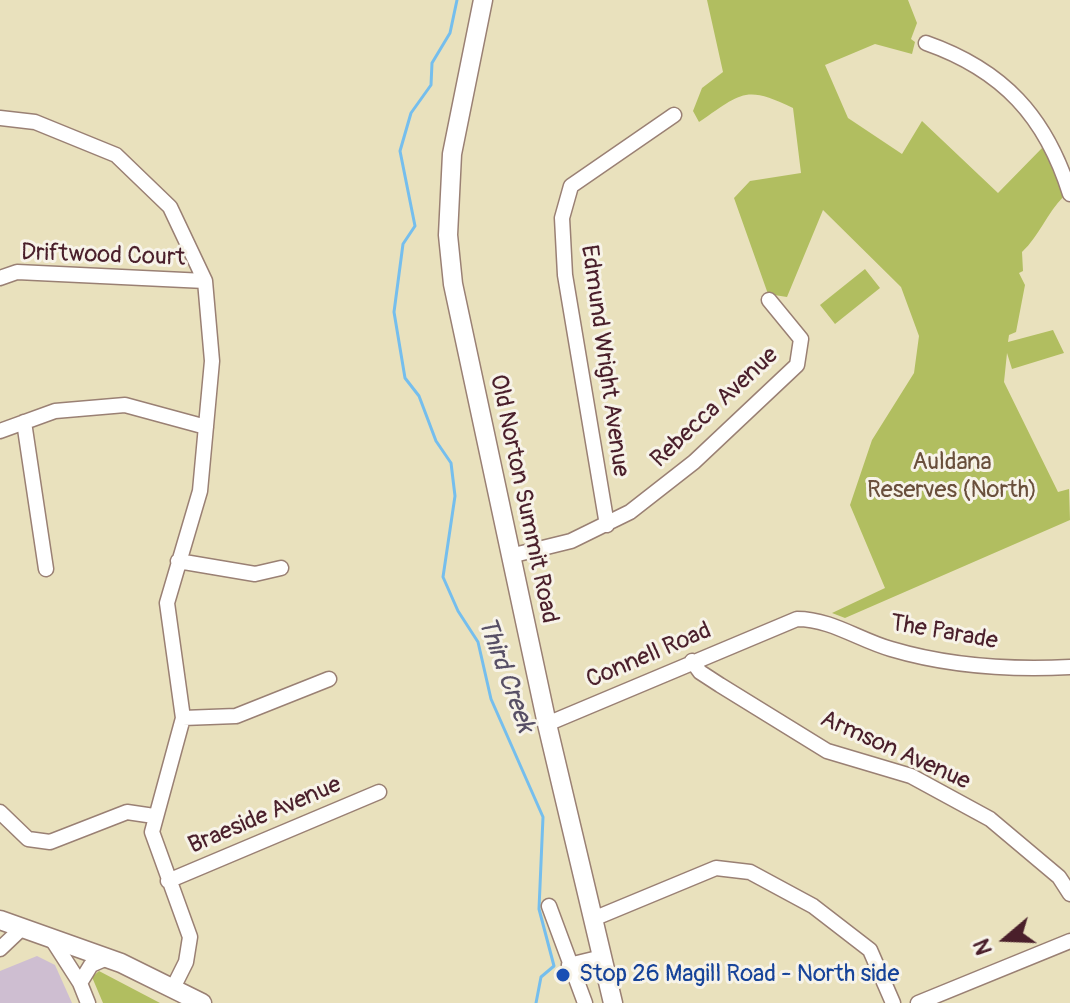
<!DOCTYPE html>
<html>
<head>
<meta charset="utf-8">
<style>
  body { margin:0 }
  #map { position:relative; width:1070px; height:1003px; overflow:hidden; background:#e9e1bd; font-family:Pangolin,sans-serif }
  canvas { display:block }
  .north { position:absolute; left:966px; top:899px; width:80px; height:80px; -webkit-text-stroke:6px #f7f3e8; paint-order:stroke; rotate:251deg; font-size:22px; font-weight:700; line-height:32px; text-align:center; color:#4a1f2b }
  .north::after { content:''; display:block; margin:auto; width:28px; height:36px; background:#4a1f2b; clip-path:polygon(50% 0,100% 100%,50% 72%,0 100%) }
</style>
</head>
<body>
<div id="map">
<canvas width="1070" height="1003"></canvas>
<div class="north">N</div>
</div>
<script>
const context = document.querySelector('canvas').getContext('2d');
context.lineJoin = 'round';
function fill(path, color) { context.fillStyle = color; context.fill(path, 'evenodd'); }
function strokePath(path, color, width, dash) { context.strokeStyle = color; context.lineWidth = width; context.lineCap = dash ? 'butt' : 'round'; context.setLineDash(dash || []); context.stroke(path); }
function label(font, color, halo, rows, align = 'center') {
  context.font = font + ' Pangolin,sans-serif'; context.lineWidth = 6; context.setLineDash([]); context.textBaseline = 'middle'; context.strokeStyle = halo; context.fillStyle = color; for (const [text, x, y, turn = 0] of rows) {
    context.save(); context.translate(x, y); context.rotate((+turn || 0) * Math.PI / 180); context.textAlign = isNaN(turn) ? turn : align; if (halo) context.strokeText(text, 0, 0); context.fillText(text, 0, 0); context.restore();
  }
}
fill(new Path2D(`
  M 37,956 L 55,965 L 72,1003 L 0,1003 L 0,971 Z`), '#cebed1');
fill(new Path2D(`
  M 707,0 L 908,0 L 917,23 L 911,39 L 915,42 L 912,54 L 875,44 L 825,65 L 848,118 L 902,154 L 922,121 L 998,193 L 1044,146 L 1064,196 C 1046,214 1040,235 1022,252 L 1023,271 L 1019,273 L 1025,285 L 1016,332 L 1009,335 L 1008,342 L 1053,330 L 1064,353 L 1012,369 L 1007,353 L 1004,382 L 1058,492 L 1069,489 L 1070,520 L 845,618 L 832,613 L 885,588 L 850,505 L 872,440 L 914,373 L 919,336 L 901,287 L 823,210 L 787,297 L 768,294 L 734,198 L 750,181 L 801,173 L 793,108 C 744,84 741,94 699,122 L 693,111 L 702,88 L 723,72 Z
  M 865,269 L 880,288 L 835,324 L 820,305 Z
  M 99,971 L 160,1003 L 103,1003 L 92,977 Z`), '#b1be60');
strokePath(new Path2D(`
  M 457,0 L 450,33 L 432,63 L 431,85 L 411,113 L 400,151 L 415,226 L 403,244 L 394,312 L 405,378 L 419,396 L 436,441 L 451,463 L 455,496 L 443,577 L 458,611 L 478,642 L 491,699 L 543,817 L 539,909 L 554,966 L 541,977 L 536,1003`), '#75beed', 3);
const minor = new Path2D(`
  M 926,43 C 1003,70 1046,117 1070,194
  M 0,118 L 35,122 L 116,155 L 170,207 L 205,281 L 212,361 L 200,491 L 167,603 L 183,718 L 152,832 L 190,937 L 186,962 L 174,986
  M 0,278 L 17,272 L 205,281
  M 24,422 L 46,569
  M 0,431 L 55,411 L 125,405 L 206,427
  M 607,525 L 565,275 L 562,218 L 571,186 L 674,115
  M 510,556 L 571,541 L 630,512 L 694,462 L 797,365 L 801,339 L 769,300
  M 178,561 L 255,574 L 281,568
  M 692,661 L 700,672 L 720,685 L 827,751 L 911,776 L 990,819 L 1059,877 L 1070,894
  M 183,718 L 236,716 L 329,679
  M 547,724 L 797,619 C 831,619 859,640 891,649 C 948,666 1011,670 1070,667
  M 0,812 L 28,839 L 50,842 L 127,812 L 154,816
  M 168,881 L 379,792
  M 549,906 L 585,1003
  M 593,919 L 716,868 L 750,872 L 813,906 L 870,950 L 893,1003
  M 53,941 L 80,983 L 88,1003
  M 0,949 L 20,930
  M 569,965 L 602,957
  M 80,983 L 91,965 L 107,958
  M 918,1003 L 1070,941`);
const major = new Path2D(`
  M 483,0 L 452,154 L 448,235 L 453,284 L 547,724 L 613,1003
  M 0,920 L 121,963 L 202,1003`);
strokePath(minor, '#9a8074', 17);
strokePath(major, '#9a8074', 21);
strokePath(minor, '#fff', 14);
strokePath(major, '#fff', 18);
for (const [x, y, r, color] of [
  [563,975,8,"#1a4fb4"]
]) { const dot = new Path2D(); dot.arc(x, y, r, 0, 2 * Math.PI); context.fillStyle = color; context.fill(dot); strokePath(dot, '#f7f3e8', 3); }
label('24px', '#4a1f2b', '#f7f3e8', [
  ["Driftwood Court",103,256,2],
  ["Edmund Wright Avenue",604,361,82],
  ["Rebecca Avenue",715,408,-43],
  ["Old Norton Summit Road",523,499,78],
  ["The Parade",944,633,10],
  ["Connell Road",649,656,-23],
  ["Armson Avenue",895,751,24],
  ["Braeside Avenue",265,816,-23]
]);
label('24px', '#694f3b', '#f7f3e8', [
  ["Auldana",952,463],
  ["Reserves (North)",952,491]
]);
label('24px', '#164399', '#f7f3e8', [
  ["Stop 26 Magill Road - North side",579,975]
], 'left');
label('italic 26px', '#574f65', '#f7f3e8', [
  ["Third Creek",505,675,70]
]);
</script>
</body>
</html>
